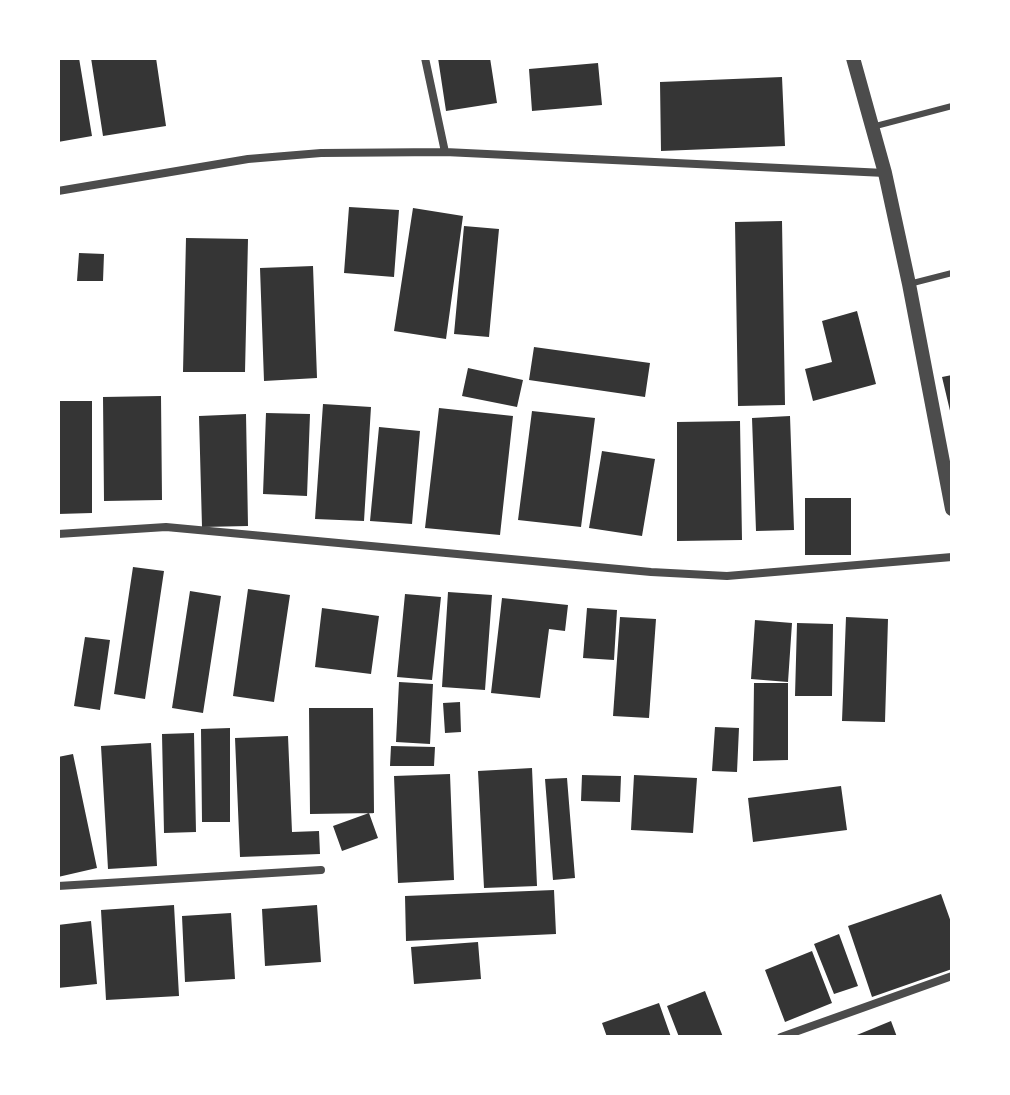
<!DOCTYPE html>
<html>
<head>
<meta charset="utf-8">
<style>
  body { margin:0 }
  #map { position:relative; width:1010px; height:1095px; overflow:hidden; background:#fff; font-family:Mulish,sans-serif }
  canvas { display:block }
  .frame { position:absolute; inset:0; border:60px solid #fff; pointer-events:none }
</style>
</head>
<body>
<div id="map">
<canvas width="1010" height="1095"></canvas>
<div class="frame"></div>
</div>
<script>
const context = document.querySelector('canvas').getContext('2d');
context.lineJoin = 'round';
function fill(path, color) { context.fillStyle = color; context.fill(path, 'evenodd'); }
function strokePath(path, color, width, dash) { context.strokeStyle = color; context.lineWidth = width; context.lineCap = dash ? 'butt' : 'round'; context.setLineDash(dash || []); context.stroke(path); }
fill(new Path2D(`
  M 58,58 L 79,58 L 92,136 L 58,142 Z
  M 91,58 L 156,58 L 166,126 L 103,136 Z
  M 438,58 L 490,58 L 497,103 L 446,111 Z
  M 598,63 L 602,105 L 532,111 L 529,69 Z
  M 782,77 L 785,146 L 661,151 L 660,82 Z
  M 349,207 L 399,210 L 394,277 L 344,273 Z
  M 413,208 L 463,216 L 446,339 L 394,331 Z
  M 782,221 L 785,405 L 738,406 L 735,222 Z
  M 464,226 L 499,229 L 489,337 L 454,334 Z
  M 186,238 L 248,239 L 245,372 L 183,372 Z
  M 79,253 L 104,254 L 103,281 L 77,281 Z
  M 313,266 L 317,378 L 264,381 L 260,268 Z
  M 857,311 L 876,384 L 813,401 L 805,369 L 832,362 L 822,321 Z
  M 534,347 L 650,363 L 645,397 L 529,380 Z
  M 468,368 L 523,380 L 517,407 L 462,396 Z
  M 952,375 L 952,415 L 951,415 L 942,377 Z
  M 161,396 L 162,500 L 104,501 L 103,397 Z
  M 58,401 L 92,401 L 92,513 L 58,514 Z
  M 323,404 L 371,407 L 364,521 L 315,519 Z
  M 439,408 L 513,416 L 500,535 L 425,528 Z
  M 532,411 L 595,418 L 581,527 L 518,520 Z
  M 266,413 L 310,414 L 307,496 L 263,494 Z
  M 246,414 L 248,526 L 202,527 L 199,416 Z
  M 790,416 L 794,530 L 756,531 L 752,418 Z
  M 740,421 L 742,540 L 677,541 L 677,422 Z
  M 379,427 L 420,431 L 412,524 L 370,521 Z
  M 602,451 L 655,459 L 642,536 L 589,528 Z
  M 805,498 L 851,498 L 851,555 L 805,555 Z
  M 133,567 L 164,571 L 145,699 L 114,694 Z
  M 248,589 L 290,595 L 274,702 L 233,696 Z
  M 190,591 L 221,596 L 203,713 L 172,708 Z
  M 448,592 L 492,595 L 485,690 L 442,687 Z
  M 405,594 L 441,597 L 432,680 L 397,677 Z
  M 502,598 L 568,605 L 565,631 L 549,629 L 540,698 L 491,693 Z
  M 322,608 L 379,616 L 371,674 L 315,667 Z
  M 587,608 L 617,610 L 614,660 L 583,658 Z
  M 620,617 L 656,619 L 649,718 L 613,716 Z
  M 846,617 L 888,619 L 885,722 L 842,721 Z
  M 755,620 L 792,623 L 788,682 L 751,679 Z
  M 797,623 L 833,624 L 832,696 L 795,696 Z
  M 85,637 L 110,640 L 100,710 L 74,706 Z
  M 399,682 L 433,684 L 430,744 L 396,742 Z
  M 754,683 L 788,683 L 788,760 L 753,761 Z
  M 460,702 L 461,732 L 445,733 L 443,703 Z
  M 309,708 L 373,708 L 374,813 L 310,814 Z
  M 715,727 L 739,728 L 737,772 L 712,771 Z
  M 230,728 L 230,822 L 202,822 L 201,729 Z
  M 194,733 L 196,832 L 164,833 L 162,734 Z
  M 288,736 L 292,832 L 319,831 L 320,854 L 240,857 L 235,738 Z
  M 151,743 L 157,866 L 108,869 L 101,746 Z
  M 391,746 L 435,747 L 434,766 L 390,766 Z
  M 73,754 L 97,868 L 58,877 L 58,757 Z
  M 532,768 L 537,886 L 484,888 L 478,771 Z
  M 450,774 L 454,880 L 398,883 L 394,776 Z
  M 582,775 L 621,776 L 620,802 L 581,801 Z
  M 634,775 L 697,778 L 693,833 L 631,830 Z
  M 567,778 L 575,878 L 553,880 L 545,779 Z
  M 841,786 L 847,830 L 753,842 L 748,798 Z
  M 369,813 L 378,838 L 342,851 L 333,826 Z
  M 554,890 L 556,934 L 406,941 L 405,896 Z
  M 941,894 L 952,925 L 952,969 L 872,997 L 848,926 Z
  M 174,905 L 179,996 L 106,1000 L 101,910 Z
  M 317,905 L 321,962 L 265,966 L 262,909 Z
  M 231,913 L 235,979 L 185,982 L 182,916 Z
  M 91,921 L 97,984 L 58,988 L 58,925 Z
  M 839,934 L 858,986 L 834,994 L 814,944 Z
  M 478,942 L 481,979 L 414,984 L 411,947 Z
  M 812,951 L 832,1003 L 785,1022 L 765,970 Z
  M 705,991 L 723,1037 L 679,1037 L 667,1006 Z
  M 659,1003 L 671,1037 L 607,1037 L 602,1023 Z
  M 891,1021 L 897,1037 L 852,1037 Z`), '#353535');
strokePath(new Path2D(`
  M 872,127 L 952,106
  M 909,284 L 952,273`), '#4c4c4c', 6);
strokePath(new Path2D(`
  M 425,58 L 445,152
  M 58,191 L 248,159 L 321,153 L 445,152 L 885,173
  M 58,534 L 166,527 L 651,572 L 727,576 L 952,557
  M 58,886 L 321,870
  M 781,1037 L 952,976`), '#4c4c4c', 8);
strokePath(new Path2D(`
  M 853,58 L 885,173 L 909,284 L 952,509`), '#4c4c4c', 14);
</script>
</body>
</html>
